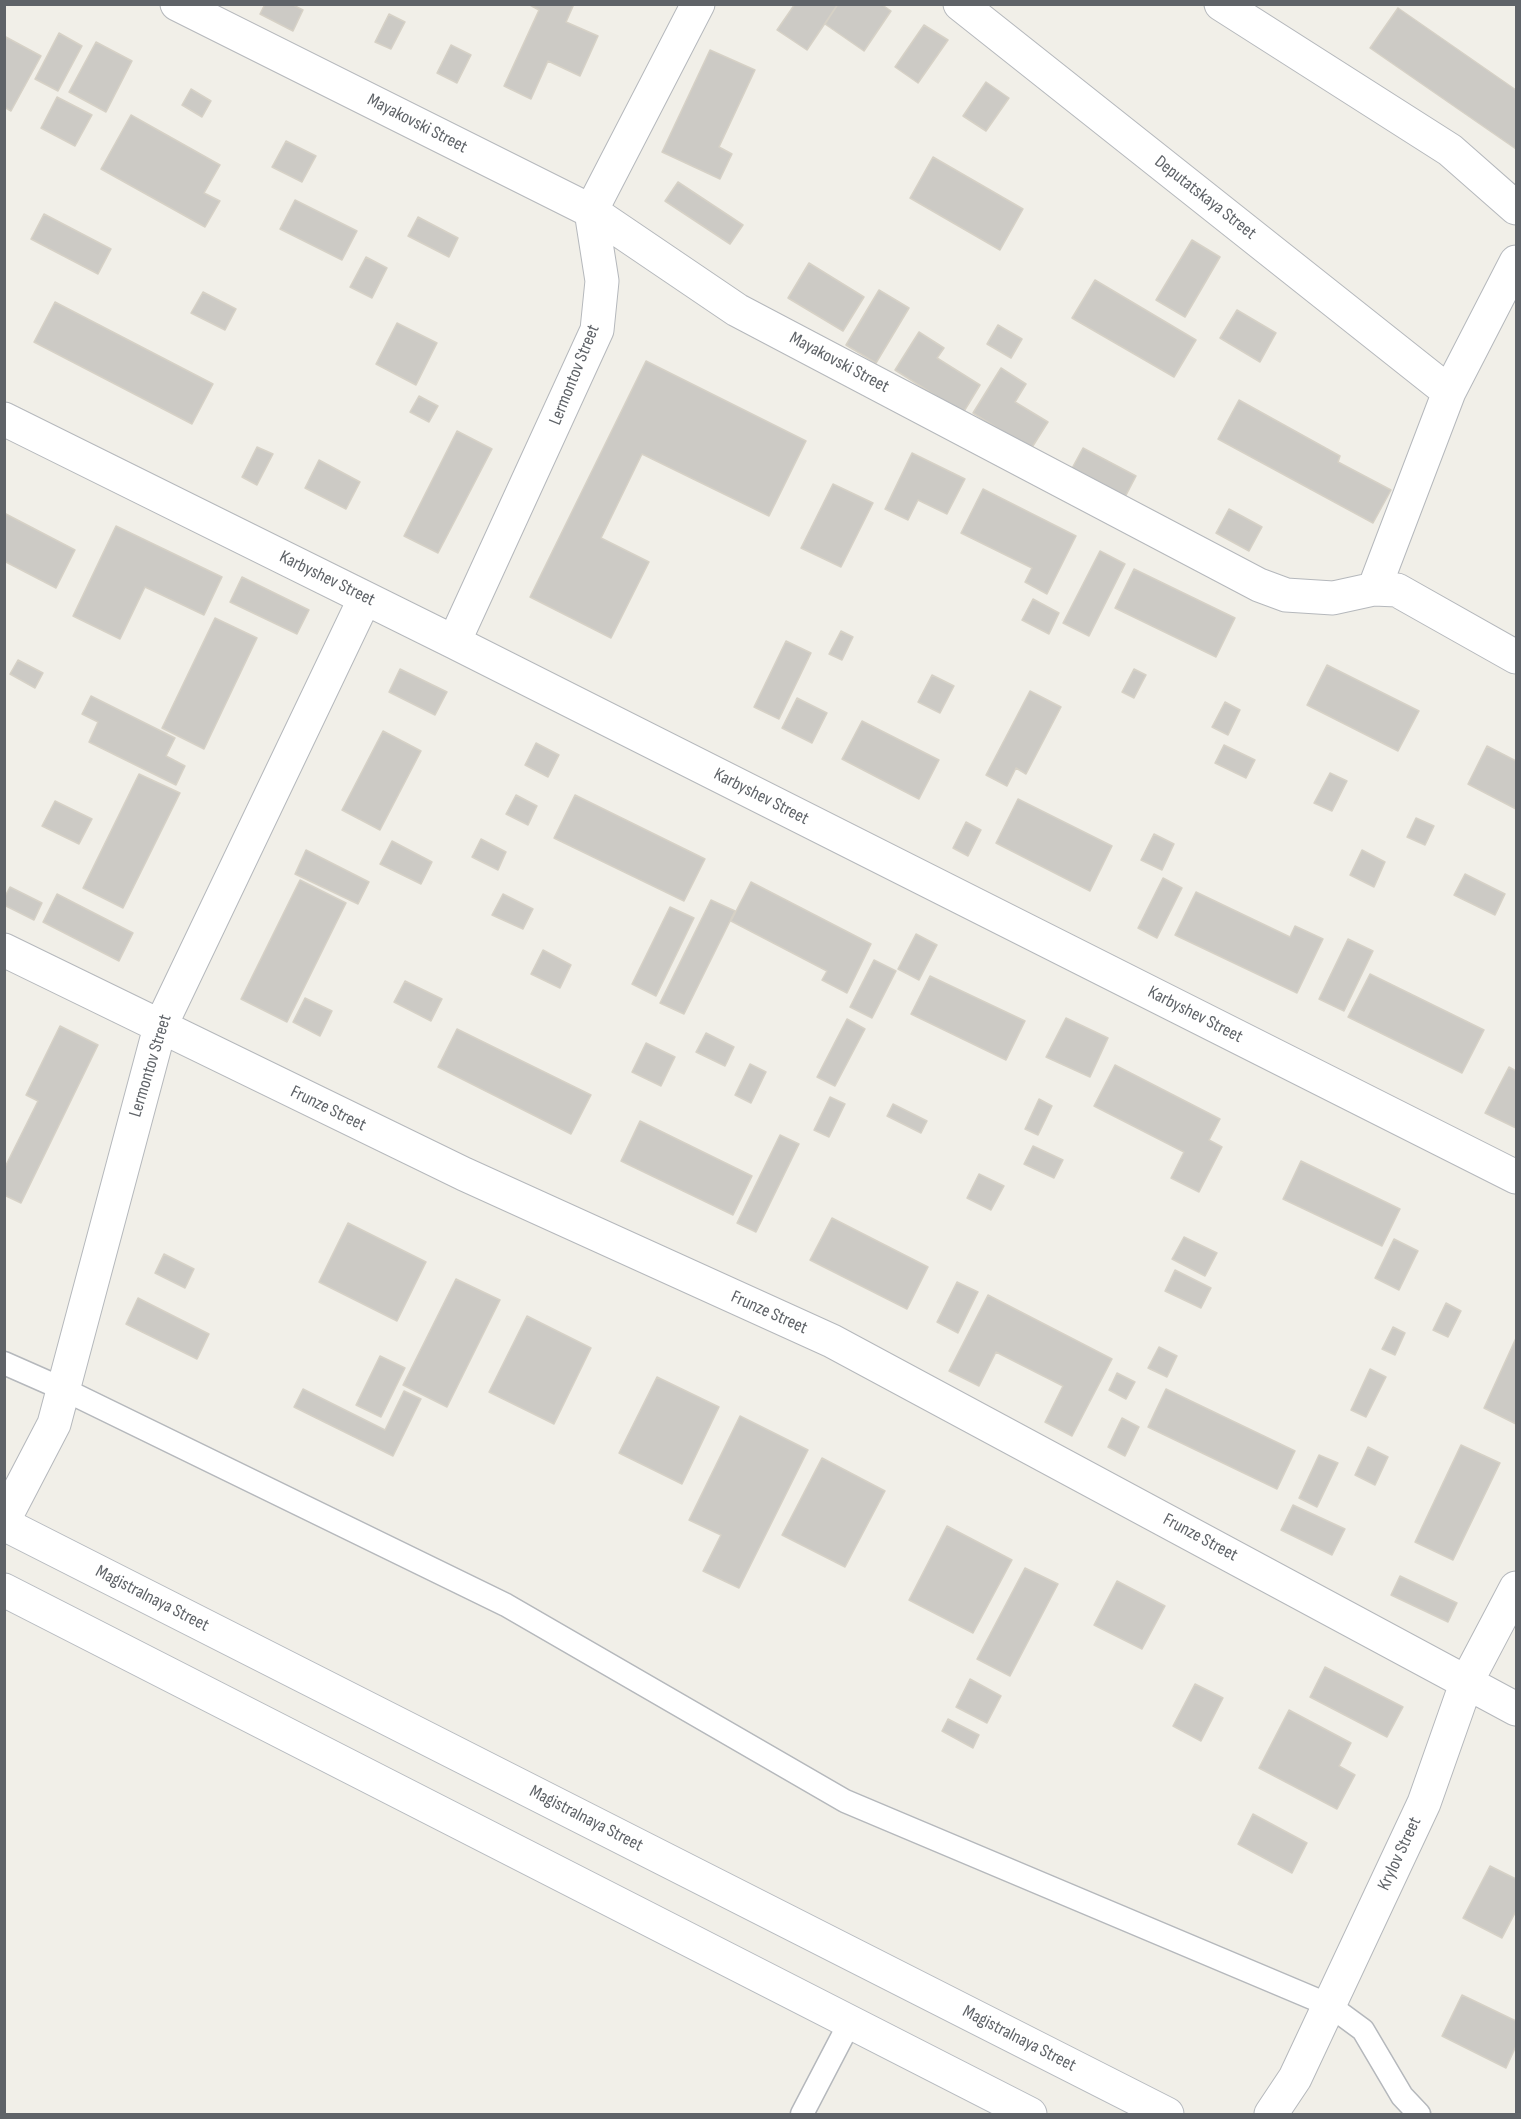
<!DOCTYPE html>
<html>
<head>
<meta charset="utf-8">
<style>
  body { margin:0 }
  #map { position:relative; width:1521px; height:2119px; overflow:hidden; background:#f1efe8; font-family:"Sofia Sans Condensed",sans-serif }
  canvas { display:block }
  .frame { position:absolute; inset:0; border:6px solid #5f6368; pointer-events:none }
</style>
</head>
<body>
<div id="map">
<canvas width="1521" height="2119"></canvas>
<div class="frame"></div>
</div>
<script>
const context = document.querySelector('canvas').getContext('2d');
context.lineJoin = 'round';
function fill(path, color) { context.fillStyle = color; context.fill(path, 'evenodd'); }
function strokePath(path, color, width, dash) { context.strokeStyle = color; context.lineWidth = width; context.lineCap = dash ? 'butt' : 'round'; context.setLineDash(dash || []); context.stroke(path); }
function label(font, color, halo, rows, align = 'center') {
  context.font = font + ' "Sofia Sans Condensed",sans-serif'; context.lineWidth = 5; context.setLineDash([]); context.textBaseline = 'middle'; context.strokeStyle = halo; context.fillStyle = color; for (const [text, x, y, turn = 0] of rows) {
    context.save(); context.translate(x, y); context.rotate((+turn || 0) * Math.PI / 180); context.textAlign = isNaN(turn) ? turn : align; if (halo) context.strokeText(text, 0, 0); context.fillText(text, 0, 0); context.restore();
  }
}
const building = new Path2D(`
  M 265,4 L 291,4 L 303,10 L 293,31 L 260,14 Z
  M 528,4 L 574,4 L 566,22 L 598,36 L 580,76 L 548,61 L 531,99 L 504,86 L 539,10 Z
  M 795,4 L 838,4 L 807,50 L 777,30 Z
  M 838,4 L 881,4 L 891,11 L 864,51 L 825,24 Z
  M 1398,8 L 1516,90 L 1516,149 L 1370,48 Z
  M 389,14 L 405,22 L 391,49 L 375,42 Z
  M 924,25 L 948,40 L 918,83 L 895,67 Z
  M 59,33 L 82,46 L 58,91 L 35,79 Z
  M 4,36 L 41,56 L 11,111 L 4,107 Z
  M 96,42 L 132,61 L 106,112 L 69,92 Z
  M 451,45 L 471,55 L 457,83 L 437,73 Z
  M 710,50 L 755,70 L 719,147 L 732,154 L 720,179 L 662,152 Z
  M 986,82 L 1009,98 L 986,131 L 963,116 Z
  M 191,89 L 211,101 L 202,117 L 182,105 Z
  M 57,97 L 92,115 L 75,146 L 41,128 Z
  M 131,115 L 220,165 L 204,193 L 220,201 L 205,227 L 101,169 Z
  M 286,141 L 316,156 L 302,182 L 272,167 Z
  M 933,157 L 1023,209 L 1000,250 L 910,198 Z
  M 678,182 L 743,225 L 730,244 L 665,201 Z
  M 295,200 L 357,231 L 342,260 L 280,229 Z
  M 44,214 L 111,249 L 98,274 L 31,239 Z
  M 418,217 L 458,238 L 449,257 L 408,236 Z
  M 1192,240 L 1220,257 L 1185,317 L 1156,300 Z
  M 366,257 L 387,268 L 372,298 L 350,287 Z
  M 809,263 L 864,297 L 843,331 L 788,298 Z
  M 1095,280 L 1196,340 L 1174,377 L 1072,318 Z
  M 879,290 L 909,308 L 876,363 L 846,345 Z
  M 203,292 L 236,309 L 225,330 L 191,313 Z
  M 55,302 L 213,384 L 192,424 L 34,342 Z
  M 1237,310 L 1276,333 L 1260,362 L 1220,338 Z
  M 397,323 L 437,343 L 416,385 L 376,364 Z
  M 998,325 L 1022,339 L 1011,358 L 987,344 Z
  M 919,332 L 944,348 L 937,358 L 980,385 L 963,413 L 895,370 Z
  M 646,361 L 806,441 L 769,516 L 642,454 L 601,538 L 649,562 L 611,638 L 530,597 Z
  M 1001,368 L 1026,384 L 1015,402 L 1048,422 L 1031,449 L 973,413 Z
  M 419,396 L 438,406 L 429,422 L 410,412 Z
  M 1239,400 L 1340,456 L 1338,462 L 1391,490 L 1373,523 L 1218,439 Z
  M 457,431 L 492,449 L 438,553 L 404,536 Z
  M 257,447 L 273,454 L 257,485 L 242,477 Z
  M 1083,448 L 1136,476 L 1123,501 L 1070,472 Z
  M 912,453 L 965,479 L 947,514 L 918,500 L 908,520 L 885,509 Z
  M 319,460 L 360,482 L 346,509 L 305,488 Z
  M 833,484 L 873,503 L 841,567 L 801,548 Z
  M 983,489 L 1076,536 L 1047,594 L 1025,582 L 1032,568 L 961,533 Z
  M 1229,509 L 1262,527 L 1249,551 L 1216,533 Z
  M 4,513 L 75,550 L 56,588 L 4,561 Z
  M 116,526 L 222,577 L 204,615 L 145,587 L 120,639 L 73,616 Z
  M 1100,551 L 1125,564 L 1089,636 L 1063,623 Z
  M 1134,569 L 1235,618 L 1216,657 L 1115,608 Z
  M 242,577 L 309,610 L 297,634 L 230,602 Z
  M 1033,599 L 1059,613 L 1049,634 L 1022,620 Z
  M 215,618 L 257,638 L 204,749 L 162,728 Z
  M 841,631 L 853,637 L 842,660 L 829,654 Z
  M 786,641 L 811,653 L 779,719 L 754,707 Z
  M 18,660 L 43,673 L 35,688 L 10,674 Z
  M 1327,665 L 1419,711 L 1398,751 L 1307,705 Z
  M 400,669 L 447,692 L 435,715 L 389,692 Z
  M 1134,669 L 1146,675 L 1134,698 L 1122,692 Z
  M 932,675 L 954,686 L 940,713 L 918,702 Z
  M 1030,691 L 1061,707 L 1026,774 L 1016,768 L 1007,786 L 986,775 Z
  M 91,696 L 175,738 L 166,756 L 185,766 L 176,785 L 89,742 L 98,722 L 82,714 Z
  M 797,698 L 827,713 L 812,743 L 782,728 Z
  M 1225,702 L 1240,710 L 1228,735 L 1212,727 Z
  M 862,721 L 939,760 L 919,799 L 842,759 Z
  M 383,731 L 421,751 L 380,830 L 342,810 Z
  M 536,743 L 559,755 L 548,777 L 525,765 Z
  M 1224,745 L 1255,760 L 1246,778 L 1215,763 Z
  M 1487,746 L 1516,761 L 1516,809 L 1468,784 Z
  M 1330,773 L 1347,781 L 1332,811 L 1314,803 Z
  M 139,774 L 180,793 L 123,908 L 83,888 Z
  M 516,795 L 537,806 L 528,825 L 506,814 Z
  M 575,795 L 705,859 L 684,901 L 554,838 Z
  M 1018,799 L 1112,846 L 1090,891 L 996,843 Z
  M 55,801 L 92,819 L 79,844 L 42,826 Z
  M 1416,818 L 1434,826 L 1425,845 L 1407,837 Z
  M 966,822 L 981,830 L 968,856 L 953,848 Z
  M 1154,834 L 1174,844 L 1162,870 L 1141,860 Z
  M 481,839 L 506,852 L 498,870 L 472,857 Z
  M 392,841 L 432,862 L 421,884 L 380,864 Z
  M 306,850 L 369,882 L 358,904 L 295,874 Z
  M 1362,850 L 1385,862 L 1374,887 L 1350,875 Z
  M 1465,874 L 1505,894 L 1495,915 L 1454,895 Z
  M 1163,878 L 1182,888 L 1157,938 L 1138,928 Z
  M 300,880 L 346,903 L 287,1022 L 241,999 Z
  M 751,882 L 871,944 L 847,993 L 822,980 L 827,971 L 731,921 Z
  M 10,887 L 42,903 L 34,920 L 4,905 L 4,898 Z
  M 1196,892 L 1290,937 L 1295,926 L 1323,939 L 1297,993 L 1175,935 Z
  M 57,894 L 133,933 L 119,961 L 43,922 Z
  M 503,894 L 533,909 L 523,929 L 492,915 Z
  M 711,900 L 735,911 L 684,1014 L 660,1003 Z
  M 670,907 L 694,918 L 656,996 L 632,984 Z
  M 916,934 L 937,945 L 919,980 L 898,969 Z
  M 1348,939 L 1373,951 L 1344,1011 L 1319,999 Z
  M 543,950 L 571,965 L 560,988 L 531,974 Z
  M 874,960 L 896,971 L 872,1018 L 850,1007 Z
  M 1370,974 L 1484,1030 L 1462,1073 L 1348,1017 Z
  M 930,976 L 1025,1021 L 1006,1060 L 911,1014 Z
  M 405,981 L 442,999 L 431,1021 L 394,1002 Z
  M 305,998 L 332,1011 L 320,1036 L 293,1022 Z
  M 1066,1018 L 1108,1038 L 1090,1077 L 1046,1057 Z
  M 847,1019 L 865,1029 L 835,1086 L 817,1077 Z
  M 60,1026 L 98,1045 L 21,1203 L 4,1195 L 4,1169 L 38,1101 L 26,1095 Z
  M 457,1029 L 591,1095 L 571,1134 L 438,1067 Z
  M 706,1033 L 734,1047 L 725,1066 L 696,1052 Z
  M 646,1043 L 675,1057 L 661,1086 L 632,1072 Z
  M 750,1064 L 766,1072 L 751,1103 L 735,1095 Z
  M 1115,1065 L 1220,1119 L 1209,1140 L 1222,1147 L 1199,1192 L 1171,1178 L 1184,1152 L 1094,1106 Z
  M 1509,1067 L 1516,1071 L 1516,1128 L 1485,1113 Z
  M 830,1097 L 845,1104 L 829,1137 L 814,1130 Z
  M 1039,1099 L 1052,1106 L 1038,1135 L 1025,1129 Z
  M 893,1104 L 927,1121 L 921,1133 L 887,1116 Z
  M 640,1121 L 752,1176 L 733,1215 L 621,1161 Z
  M 780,1135 L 799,1144 L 756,1232 L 737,1223 Z
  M 1033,1146 L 1063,1160 L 1054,1178 L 1024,1164 Z
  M 1301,1161 L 1400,1209 L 1382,1246 L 1283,1199 Z
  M 979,1174 L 1004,1186 L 991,1210 L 967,1198 Z
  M 832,1218 L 928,1267 L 907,1309 L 810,1260 Z
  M 348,1223 L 426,1262 L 397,1321 L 319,1282 Z
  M 1184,1237 L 1217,1253 L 1205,1276 L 1172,1259 Z
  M 1394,1239 L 1418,1251 L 1399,1290 L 1375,1278 Z
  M 164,1254 L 194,1269 L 185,1288 L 155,1273 Z
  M 1175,1270 L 1211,1288 L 1201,1308 L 1165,1291 Z
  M 456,1279 L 500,1300 L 447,1407 L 403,1385 Z
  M 957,1282 L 978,1292 L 958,1333 L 937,1322 Z
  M 988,1295 L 1112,1359 L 1072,1436 L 1045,1422 L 1063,1386 L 996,1352 L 979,1386 L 949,1371 Z
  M 138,1298 L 209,1334 L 197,1359 L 126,1324 Z
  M 1446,1303 L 1461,1311 L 1448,1337 L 1433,1330 Z
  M 527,1316 L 591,1348 L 554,1424 L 489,1392 Z
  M 1393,1327 L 1405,1333 L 1395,1355 L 1382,1349 Z
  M 1516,1338 L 1516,1424 L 1484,1408 Z
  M 1159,1347 L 1177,1356 L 1167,1377 L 1148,1368 Z
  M 380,1356 L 405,1368 L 381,1417 L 356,1405 Z
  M 1370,1369 L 1386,1377 L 1366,1417 L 1351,1410 Z
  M 1117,1373 L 1135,1382 L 1126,1399 L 1109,1390 Z
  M 657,1377 L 719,1407 L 682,1484 L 619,1453 Z
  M 303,1389 L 385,1430 L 404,1391 L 421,1399 L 393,1456 L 294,1407 Z
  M 1166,1389 L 1295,1451 L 1277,1489 L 1148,1427 Z
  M 740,1416 L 808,1450 L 739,1588 L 703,1571 L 721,1535 L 689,1520 Z
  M 1122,1418 L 1139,1427 L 1125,1456 L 1108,1447 Z
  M 1461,1445 L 1500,1463 L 1453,1560 L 1415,1542 Z
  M 1368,1447 L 1388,1457 L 1375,1485 L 1355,1475 Z
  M 1319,1455 L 1338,1463 L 1317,1507 L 1299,1498 Z
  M 822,1458 L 885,1491 L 845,1567 L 782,1535 Z
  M 1293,1505 L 1345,1529 L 1332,1555 L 1281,1530 Z
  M 947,1526 L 1012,1560 L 973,1633 L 909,1600 Z
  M 1025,1568 L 1058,1584 L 1010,1676 L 977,1659 Z
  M 1400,1576 L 1457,1603 L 1448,1622 L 1391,1595 Z
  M 1117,1581 L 1165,1606 L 1142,1649 L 1094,1625 Z
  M 1325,1667 L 1403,1707 L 1387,1737 L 1310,1697 Z
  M 970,1679 L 1001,1696 L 987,1723 L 956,1707 Z
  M 1195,1684 L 1223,1698 L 1201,1741 L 1173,1726 Z
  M 1289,1710 L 1351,1743 L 1339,1766 L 1355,1775 L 1337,1809 L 1259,1768 Z
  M 948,1719 L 979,1735 L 973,1748 L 942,1731 Z
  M 1253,1814 L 1307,1843 L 1292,1873 L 1238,1844 Z
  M 1490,1866 L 1516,1879 L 1516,1911 L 1502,1938 L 1463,1918 Z
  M 1462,1995 L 1516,2021 L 1516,2046 L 1506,2068 L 1442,2036 Z`);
fill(building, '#cccac5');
strokePath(building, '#d6d1c6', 1.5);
const lane = new Path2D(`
  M 4,1363 L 63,1389 L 506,1605 L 845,1801 L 1329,2005 L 1363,2030 L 1402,2096 L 1419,2114
  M 802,2114 L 850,2022`);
const street = new Path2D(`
  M 177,4 L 591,211 L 737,310 L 1259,585 L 1286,595 L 1333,598 L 1374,589 L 1397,590 L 1516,657
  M 960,4 L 1449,392
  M 1221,4 L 1450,150 L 1516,208
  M 4,419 L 454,642 L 1516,1177
  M 1374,589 L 1449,392 L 1516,262
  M 454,642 L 597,330 L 602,281 L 591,211 L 698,4
  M 4,950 L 464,1174 L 832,1341 L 1516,1709
  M 4,1520 L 54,1424 L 160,1027 L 365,598
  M 1271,2114 L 1295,2078 L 1424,1803 L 1467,1681 L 1516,1588`);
const secondary = new Path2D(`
  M 4,1524 L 1167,2114
  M 4,1590 L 1030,2114`);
strokePath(lane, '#b5b8bc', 25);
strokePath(street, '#b5b8bc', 35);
strokePath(secondary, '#b6babf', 35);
strokePath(lane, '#fff', 22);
strokePath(street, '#fff', 33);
strokePath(secondary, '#fff', 33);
label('18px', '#5f6368', '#fff', [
  ["Mayakovski Street",417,124,27],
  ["Deputatskaya Street",1205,198,38],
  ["Mayakovski Street",839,363,28],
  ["Lermontov Street",575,375,-68],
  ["Karbyshev Street",327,579,26],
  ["Karbyshev Street",761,797,27],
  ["Karbyshev Street",1195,1015,27],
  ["Lermontov Street",151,1066,-73],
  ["Frunze Street",328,1109,26],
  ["Frunze Street",769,1313,24],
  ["Frunze Street",1200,1538,28],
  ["Magistralnaya Street",152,1599,27],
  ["Magistralnaya Street",586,1819,27],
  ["Krylov Street",1400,1854,-65],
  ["Magistralnaya Street",1019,2039,27]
]);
</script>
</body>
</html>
